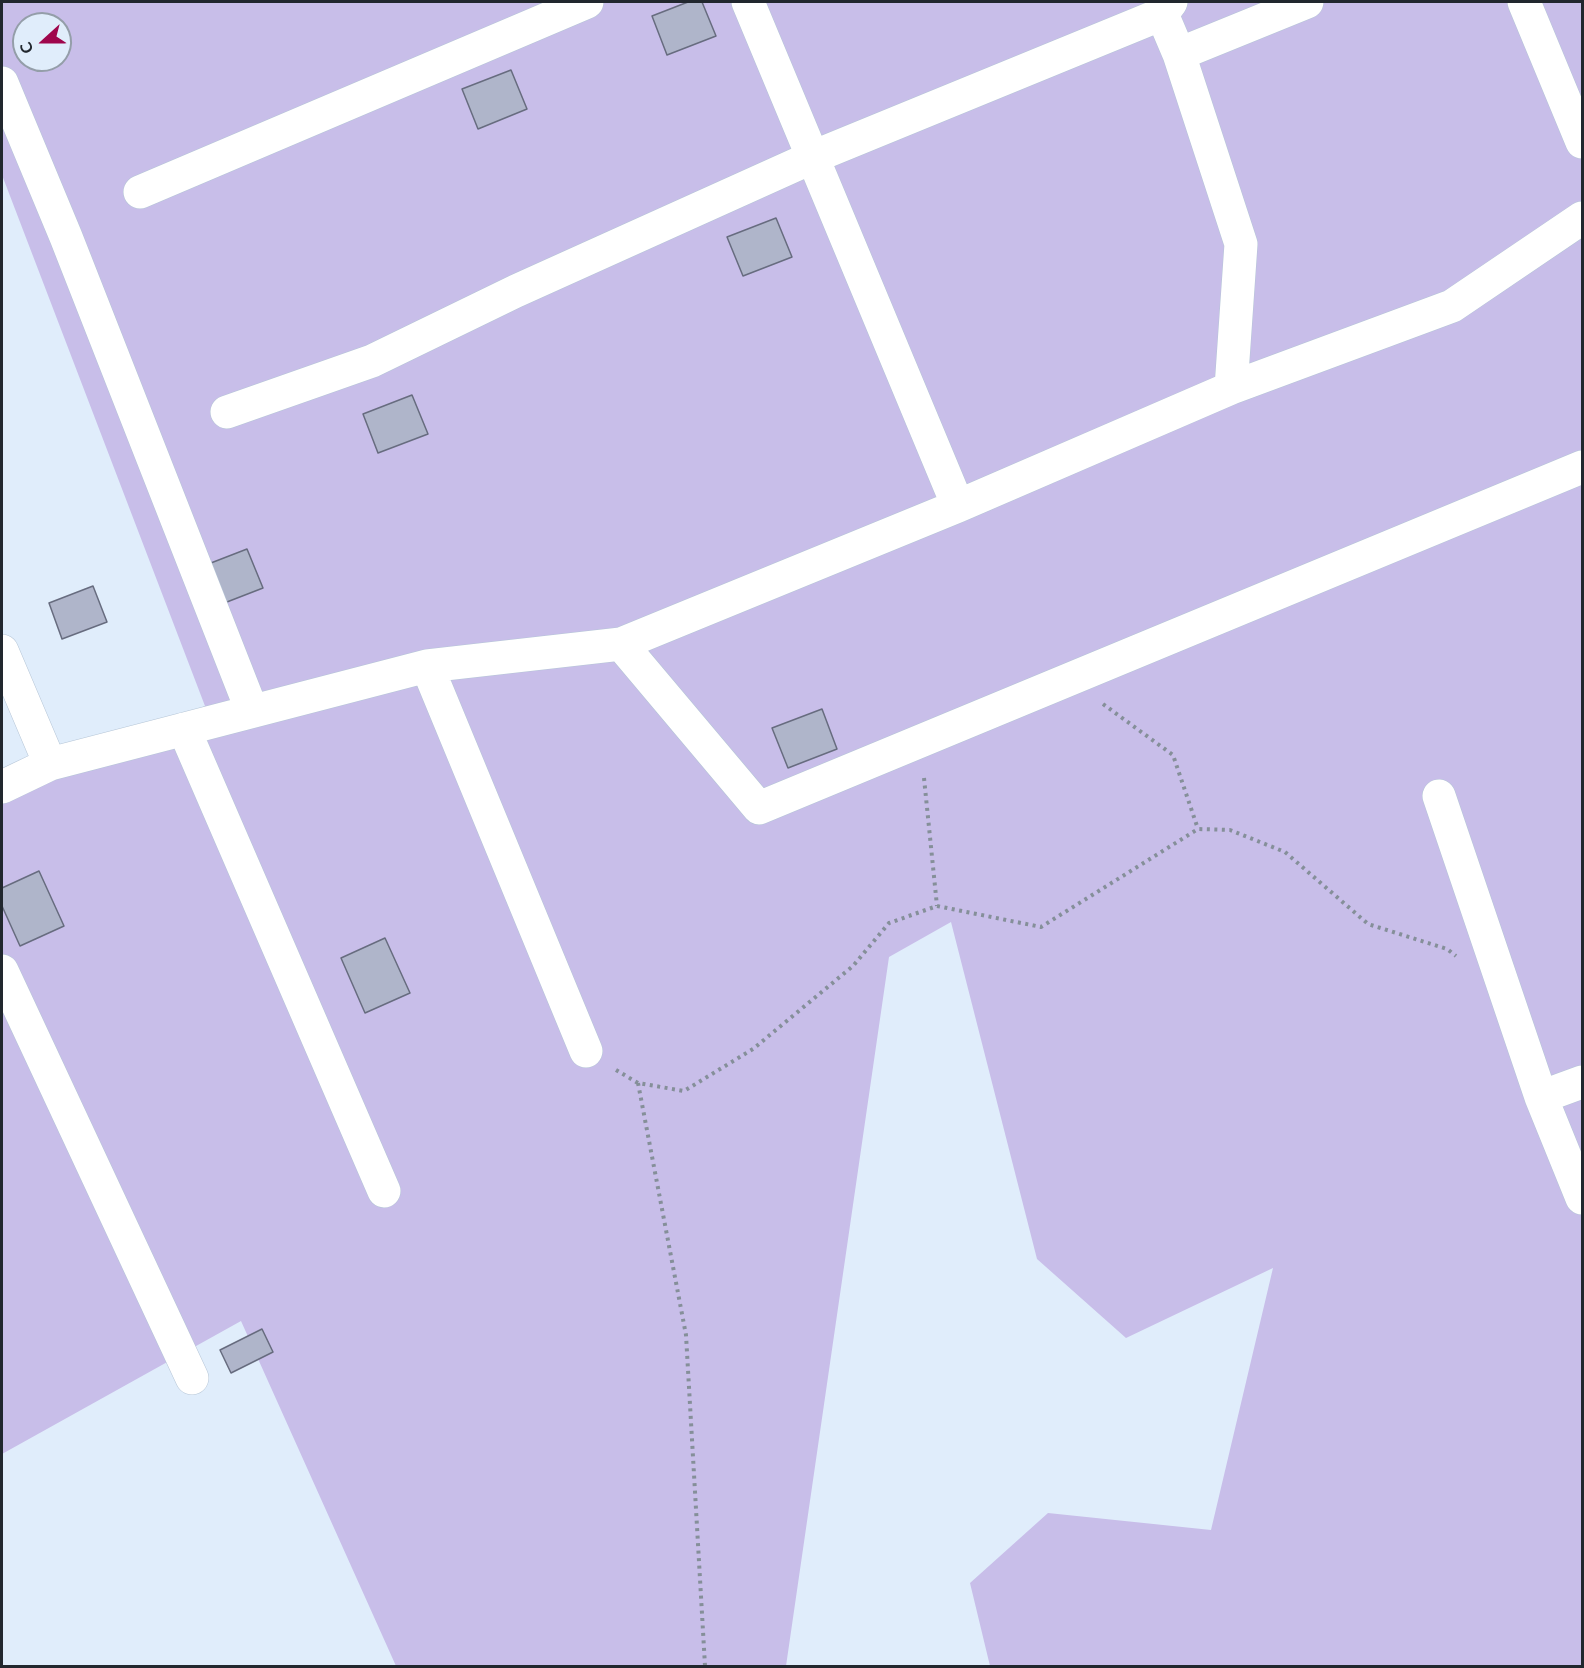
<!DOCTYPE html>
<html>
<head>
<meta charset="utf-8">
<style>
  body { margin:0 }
  #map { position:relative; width:1584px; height:1668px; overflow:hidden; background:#e0edfb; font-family:"Nunito Sans",sans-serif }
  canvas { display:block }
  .frame { position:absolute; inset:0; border:3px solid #21272e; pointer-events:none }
  .north { position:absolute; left:12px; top:12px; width:60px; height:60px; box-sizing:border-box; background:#e0edfb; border:2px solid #949ea9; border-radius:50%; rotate:249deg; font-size:16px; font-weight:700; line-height:24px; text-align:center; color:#21272e }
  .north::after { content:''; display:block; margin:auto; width:21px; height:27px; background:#9f064c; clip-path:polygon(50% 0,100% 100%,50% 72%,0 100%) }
</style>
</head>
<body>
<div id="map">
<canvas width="1584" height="1668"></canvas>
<div class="frame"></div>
<div class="north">С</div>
</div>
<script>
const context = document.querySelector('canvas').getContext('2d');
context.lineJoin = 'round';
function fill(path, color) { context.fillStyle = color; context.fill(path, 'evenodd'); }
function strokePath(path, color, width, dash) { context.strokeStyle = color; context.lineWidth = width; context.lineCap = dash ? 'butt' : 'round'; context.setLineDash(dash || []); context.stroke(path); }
fill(new Path2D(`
  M 2,2 L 1582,2 L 1582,1666 L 990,1666 L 970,1583 L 1048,1513 L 1211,1530 L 1273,1268 L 1126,1338 L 1037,1259 L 951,922 L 889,957 L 786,1666 L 396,1666 L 241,1321 L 2,1454 L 2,799 L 205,706 L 2,175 ZM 24,24 L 60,24 L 60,60 L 24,60 Z`), '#c8bee9');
const building = new Path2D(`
  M 688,2 L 702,2 L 716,36 L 667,55 L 652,16 Z
  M 511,70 L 527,109 L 478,129 L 462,89 Z
  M 776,218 L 792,257 L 743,276 L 727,237 Z
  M 412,395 L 428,434 L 378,453 L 363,414 Z
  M 247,549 L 263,588 L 214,607 L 198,568 Z
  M 93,586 L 107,622 L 62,639 L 49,603 Z
  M 822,709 L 837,749 L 788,768 L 772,728 Z
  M 39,871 L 64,926 L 20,946 L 2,906 L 2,888 Z
  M 385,938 L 410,993 L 365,1013 L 341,958 Z
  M 262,1329 L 273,1352 L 231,1373 L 220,1350 Z`);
fill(building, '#afb5ca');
strokePath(building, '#676c7f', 1.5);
const minor = new Path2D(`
  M 748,2 L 958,506
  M 1524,2 L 1582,142
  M 1162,14 L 1179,54 L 1241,244 L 1231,388
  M 1179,54 L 1307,2
  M 2,83 L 66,237 L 252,711
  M 140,192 L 587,2
  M 227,412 L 372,361 L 516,291 L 813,157 L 1162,14 L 1171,2
  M 621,644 L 759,808 L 1582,467
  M 2,651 L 50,764
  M 427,666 L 586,1051
  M 184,729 L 384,1191
  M 2,787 L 50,764 L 427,666 L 621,644 L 958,506 L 1231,388 L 1452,306 L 1582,218
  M 1439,796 L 1541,1097 L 1582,1198
  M 2,971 L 192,1378
  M 1541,1097 L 1582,1082`);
strokePath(minor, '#b6c6d7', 34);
strokePath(new Path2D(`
  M 1103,704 L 1173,755 L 1198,829
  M 924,778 L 937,906
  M 616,1070 L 638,1083 L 684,1091 L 753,1049 L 853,966 L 889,923 L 937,906 L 1041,927 L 1198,829 L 1230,830 L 1285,852 L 1368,924 L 1447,949 L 1456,956
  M 638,1083 L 686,1335 L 705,1666`), '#858f99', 4, [3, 4.5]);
strokePath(minor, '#fff', 33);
</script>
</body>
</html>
